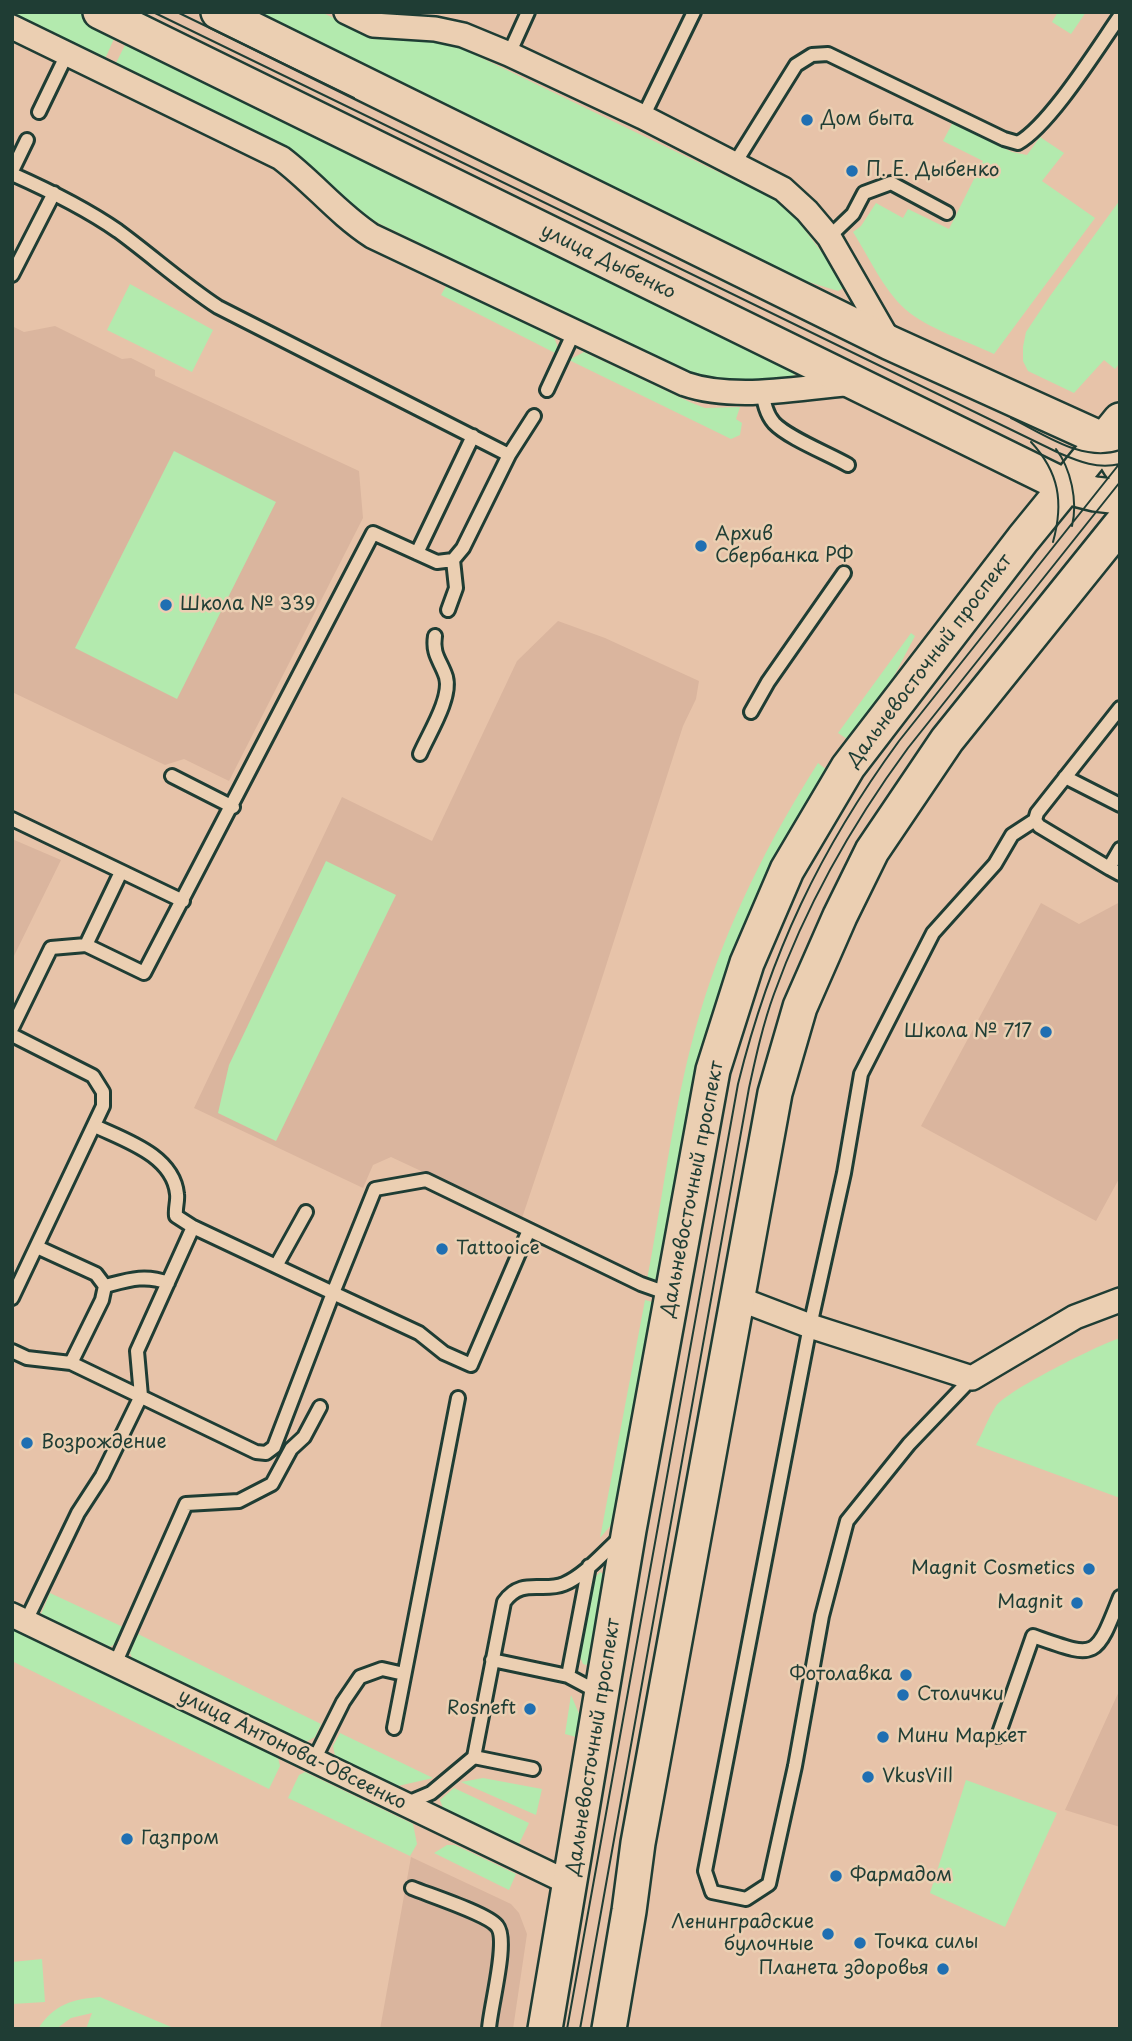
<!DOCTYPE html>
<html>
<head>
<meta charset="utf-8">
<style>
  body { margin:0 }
  #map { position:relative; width:1132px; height:2041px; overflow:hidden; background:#e7c3a9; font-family:"Playpen Sans",sans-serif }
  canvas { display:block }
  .frame { position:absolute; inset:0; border:14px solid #1f3d34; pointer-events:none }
</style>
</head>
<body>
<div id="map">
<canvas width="1132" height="2041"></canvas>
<div class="frame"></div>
</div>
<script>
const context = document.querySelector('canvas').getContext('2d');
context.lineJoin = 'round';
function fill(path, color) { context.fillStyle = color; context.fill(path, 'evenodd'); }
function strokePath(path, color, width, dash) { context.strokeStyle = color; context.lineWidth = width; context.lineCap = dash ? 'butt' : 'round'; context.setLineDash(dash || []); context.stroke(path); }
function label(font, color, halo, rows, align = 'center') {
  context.font = font + ' "Playpen Sans",sans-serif'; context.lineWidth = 5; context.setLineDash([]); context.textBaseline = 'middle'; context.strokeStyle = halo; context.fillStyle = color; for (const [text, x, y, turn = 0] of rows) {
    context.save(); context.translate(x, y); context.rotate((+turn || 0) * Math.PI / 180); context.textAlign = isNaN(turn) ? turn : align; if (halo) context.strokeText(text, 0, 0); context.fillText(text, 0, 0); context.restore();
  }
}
fill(new Path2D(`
  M 12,326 L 24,332 L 55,326 L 122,359 L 131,358 L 155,370 L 155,376 L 359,471 L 363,518 L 229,781 L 184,759 L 165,765 L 12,692 Z
  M 558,621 L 605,638 L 699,681 L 696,699 L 683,726 L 595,1000 L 522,1218 L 391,1157 L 373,1165 L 363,1188 L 194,1108 L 342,797 L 432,841 L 517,661 Z
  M 12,839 L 61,860 L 12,960 Z
  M 1120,902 L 1120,1177 L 1096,1221 L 921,1126 L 1041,903 L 1079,924 Z
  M 1120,1689 L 1120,1827 L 1065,1810 Z
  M 411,1857 L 511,1904 L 519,1913 L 527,1934 L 513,2029 L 380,2029 Z`), '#dab59e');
fill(new Path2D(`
  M 12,12 L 77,12 L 117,32 L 105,59 L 12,15 Z
  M 242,12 L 321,12 L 371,36 L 435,40 L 459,47 L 774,199 L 798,221 L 845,283 L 845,287 L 838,291 L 773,271 Z
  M 1058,12 L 1086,12 L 1071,34 L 1052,22 Z
  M 129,37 L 797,371 L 792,378 L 719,381 L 695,375 L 380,224 L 355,209 L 313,167 L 287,149 L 115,65 Z
  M 953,122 L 1012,152 L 1027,155 L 1040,137 L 1064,153 L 1042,181 L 1095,218 L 994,354 C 967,341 928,329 905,309 C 883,289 869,257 853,232 L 861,226 L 876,203 L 903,218 L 908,209 L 949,229 L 983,161 L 943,141 Z
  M 1120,200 L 1120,363 L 1115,369 L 1104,360 L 1074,393 L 1028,371 L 1023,361 L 1023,347 L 1026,332 L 1050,296 Z
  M 130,284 L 213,330 L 192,372 L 107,330 Z
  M 446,286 L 554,337 L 557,345 L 557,354 L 441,295 Z
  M 584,352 L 692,403 L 705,408 L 740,407 L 736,419 L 742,423 L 740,435 L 731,439 L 569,360 Z
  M 174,451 L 276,502 L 177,699 L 75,648 Z
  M 911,633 L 915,636 L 894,676 L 847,739 L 838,733 Z
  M 818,763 L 827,770 C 768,863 724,959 698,1067 C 681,1138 671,1211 658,1283 L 647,1280 C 664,1191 674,1100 700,1013 C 727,923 768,842 818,763 Z
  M 326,861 L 396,895 L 276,1141 L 218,1113 L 229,1065 Z
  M 645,1300 L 656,1303 L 617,1518 L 600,1538 Z
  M 1120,1338 L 1120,1498 L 976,1445 C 983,1433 988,1418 996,1406 C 1008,1390 1098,1345 1120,1338 Z
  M 600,1572 L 606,1576 L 591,1661 L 586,1665 L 583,1664 L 580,1657 L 595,1577 Z
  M 50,1593 L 123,1627 L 115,1644 L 110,1647 L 41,1614 Z
  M 12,1630 L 278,1758 L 280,1766 L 269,1789 L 12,1661 Z
  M 138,1634 L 321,1724 L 315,1737 L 306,1742 L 132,1658 L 130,1653 Z
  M 571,1695 L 580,1716 L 576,1737 L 565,1734 Z
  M 340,1733 L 433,1778 L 398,1786 L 335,1756 L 333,1746 Z
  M 305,1772 L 413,1824 L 417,1844 L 410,1856 L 288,1798 L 299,1775 Z
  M 483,1778 L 542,1789 L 536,1815 L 461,1782 Z
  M 966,1780 L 1057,1813 L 1005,1927 L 930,1893 Z
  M 454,1788 L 529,1823 L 519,1844 L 443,1808 L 440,1800 Z
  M 447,1845 L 455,1845 L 516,1874 L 509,1890 L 434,1853 Z
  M 42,1959 L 45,2002 L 12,2004 L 12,1962 Z
  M 100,1997 L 176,2029 L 86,2029 L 92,2013 L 71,2018 L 56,2029 L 38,2029 C 54,2004 73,1999 100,1997 Z`), '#b3eaae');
const service = new Path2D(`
  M 509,54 L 528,12
  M 39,112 L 67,54
  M 643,117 L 694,12
  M 735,163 L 796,65 L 812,55 L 828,54 L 1004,139 L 1018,143 C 1050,125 1097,49 1120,16
  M 12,171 L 27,140
  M 12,174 C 48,190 85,208 118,231 C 152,256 183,284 218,307 L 509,455
  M 829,237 L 853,214 L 864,193 L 891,183 L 947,213
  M 12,275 L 54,193
  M 547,390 L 574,332
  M 762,391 C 764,402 766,414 774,423 C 788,438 829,454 848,465
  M 417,553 L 473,436
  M 448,610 L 456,588 L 453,560
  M 751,712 L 768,682 L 844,573
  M 420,754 C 428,735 452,698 446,677 C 441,661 432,655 435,636
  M 172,776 L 233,807
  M 1065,777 L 1120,805
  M 12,819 L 183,901
  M 1120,849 L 1109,868 L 1120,874
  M 1109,868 L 1039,826 L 1035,820 L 1037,813 L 1120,708
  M 121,872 L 86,945 L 144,973 L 373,533 L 437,562 L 453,560 L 463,548 L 509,455 L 534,416
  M 12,1028 L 51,948 L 86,945
  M 12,1035 L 93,1076 L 103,1092 L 103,1106 L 12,1298
  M 95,1126 C 124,1140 173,1155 177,1194 C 178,1201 175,1208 176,1216 L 193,1227
  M 37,1247 L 96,1274 L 105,1286 L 102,1300 L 71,1363
  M 276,1266 L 306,1212
  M 105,1286 C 128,1280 145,1274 168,1283
  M 12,1351 L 27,1358 L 71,1363 L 256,1452 L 266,1453 L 274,1447 L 333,1293 L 419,1333 L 444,1353 L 471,1365 L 529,1230
  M 972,1378 L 909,1444 L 847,1521 L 822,1616 L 795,1766 L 769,1884 L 746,1899 L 712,1892 L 705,1871 L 810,1326 L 844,1173 L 861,1074 L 933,933 L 995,864 L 1012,835 L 1035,820
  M 26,1621 L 78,1513 L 102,1476 L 141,1396 L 137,1351 L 193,1227 L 333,1293 L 375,1189 L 426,1180 L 641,1284 L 672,1295
  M 492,1660 L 568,1676 L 598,1692
  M 115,1664 L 186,1504 L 239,1501 L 272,1484 L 291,1449 L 304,1437 L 320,1407
  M 568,1676 L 589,1566
  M 394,1728 L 458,1398
  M 998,1736 L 1033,1636 C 1096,1658 1095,1661 1120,1597
  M 474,1757 L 533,1769
  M 314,1760 L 343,1702 L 360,1677 L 382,1669 L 404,1674
  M 405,1804 L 431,1793 L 474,1757 L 504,1602 C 522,1577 542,1593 564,1584 C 585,1575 603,1553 620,1538
  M 412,1888 C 429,1895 488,1914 497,1926 C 509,1940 490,2008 489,2029`);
const minor = new Path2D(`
  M 346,12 L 373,25 L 435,29 L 463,35 L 509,54 L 643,117 L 783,189 L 807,211 L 829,237 L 890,343
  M 12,27 L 281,158 C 314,183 337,213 372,236 L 685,384 C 734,401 802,388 853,383
  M 737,1298 L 810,1326 L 972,1378 L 1075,1317 L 1120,1300
  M 12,1615 L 571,1884`);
const secondary = new Path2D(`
  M 100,12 L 1067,487 L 1095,494 L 1120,497
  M 218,12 L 890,343 L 1104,440 L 1120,466
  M 545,2029 L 629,1530 L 713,1070 L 747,963 L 787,870 L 848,767 L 1023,539 L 1120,420
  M 609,2029 L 629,1911 L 638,1843 L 775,1093 L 800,1007 L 840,916 L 872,851 L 947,740 L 1120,525`);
strokePath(service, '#1f3d34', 18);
strokePath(minor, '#1f3d34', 28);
strokePath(secondary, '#1f3d34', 38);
strokePath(service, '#ebcfb2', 12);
strokePath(minor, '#ebcfb2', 23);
strokePath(secondary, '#ebcfb2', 33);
strokePath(new Path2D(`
  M 153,12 L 1059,453 C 1080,462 1097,469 1120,464
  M 177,12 L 354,98
  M 1011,418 C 1044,434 1083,463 1120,450
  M 1031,442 C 1059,472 1064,502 1053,542
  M 1056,449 C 1071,469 1078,501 1072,526
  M 567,2029 L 738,1084 C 770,954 820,849 899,741 L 1120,463
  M 580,2029 L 749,1088 C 756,1056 763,1024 774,994 C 806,905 852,824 908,748 L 1120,482`), '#1f3d34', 2);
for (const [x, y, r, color] of [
  [807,120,7,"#1f6fb2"],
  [852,171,7,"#1f6fb2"],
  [701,546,7,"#1f6fb2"],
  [166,605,7,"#1f6fb2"],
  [1046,1032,7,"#1f6fb2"],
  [442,1249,7,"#1f6fb2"],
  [27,1443,7,"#1f6fb2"],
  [1089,1569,7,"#1f6fb2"],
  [1077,1603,7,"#1f6fb2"],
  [906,1675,7,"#1f6fb2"],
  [903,1695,7,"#1f6fb2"],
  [530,1709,7,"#1f6fb2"],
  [883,1737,7,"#1f6fb2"],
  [868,1777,7,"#1f6fb2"],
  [127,1839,7,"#1f6fb2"],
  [836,1876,7,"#1f6fb2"],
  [828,1934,7,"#1f6fb2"],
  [860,1943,7,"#1f6fb2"],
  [943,1969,7,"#1f6fb2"]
]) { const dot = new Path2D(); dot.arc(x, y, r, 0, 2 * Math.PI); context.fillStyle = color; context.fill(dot); strokePath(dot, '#ebcfb2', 2.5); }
label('19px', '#1f3d34', '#ebcfb2', [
  ["Дом быта",821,120],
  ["П. Е. Дыбенко",866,171],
  ["Архив",715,535],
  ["Сбербанка РФ",715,557],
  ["Школа № 339",180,605],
  ["Школа № 717",1032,1032,"right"],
  ["Tattooice",456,1249],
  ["Возрождение",41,1443],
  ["Magnit Cosmetics",1075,1569,"right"],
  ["Magnit",1063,1603,"right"],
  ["Фотолавка",892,1675,"right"],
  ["Столички",917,1695],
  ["Rosneft",516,1709,"right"],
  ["Мини Маркет",897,1737],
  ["VkusVill",882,1777],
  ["Газпром",141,1839],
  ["Фармадом",850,1876],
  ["Ленинградские",814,1923,"right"],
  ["булочные",814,1945,"right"],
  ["Точка силы",874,1943],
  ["Планета здоровья",929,1969,"right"]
], 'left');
label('19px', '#1f3d34', '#ebcfb2', [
  ["улица Дыбенко",608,262,26],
  ["Дальневосточный проспект",930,661,-53],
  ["Дальневосточный проспект",693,1189,-79],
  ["Дальневосточный проспект",594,1747,-81],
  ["улица Антонова-Овсеенко",292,1750,26]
]);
</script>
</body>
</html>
